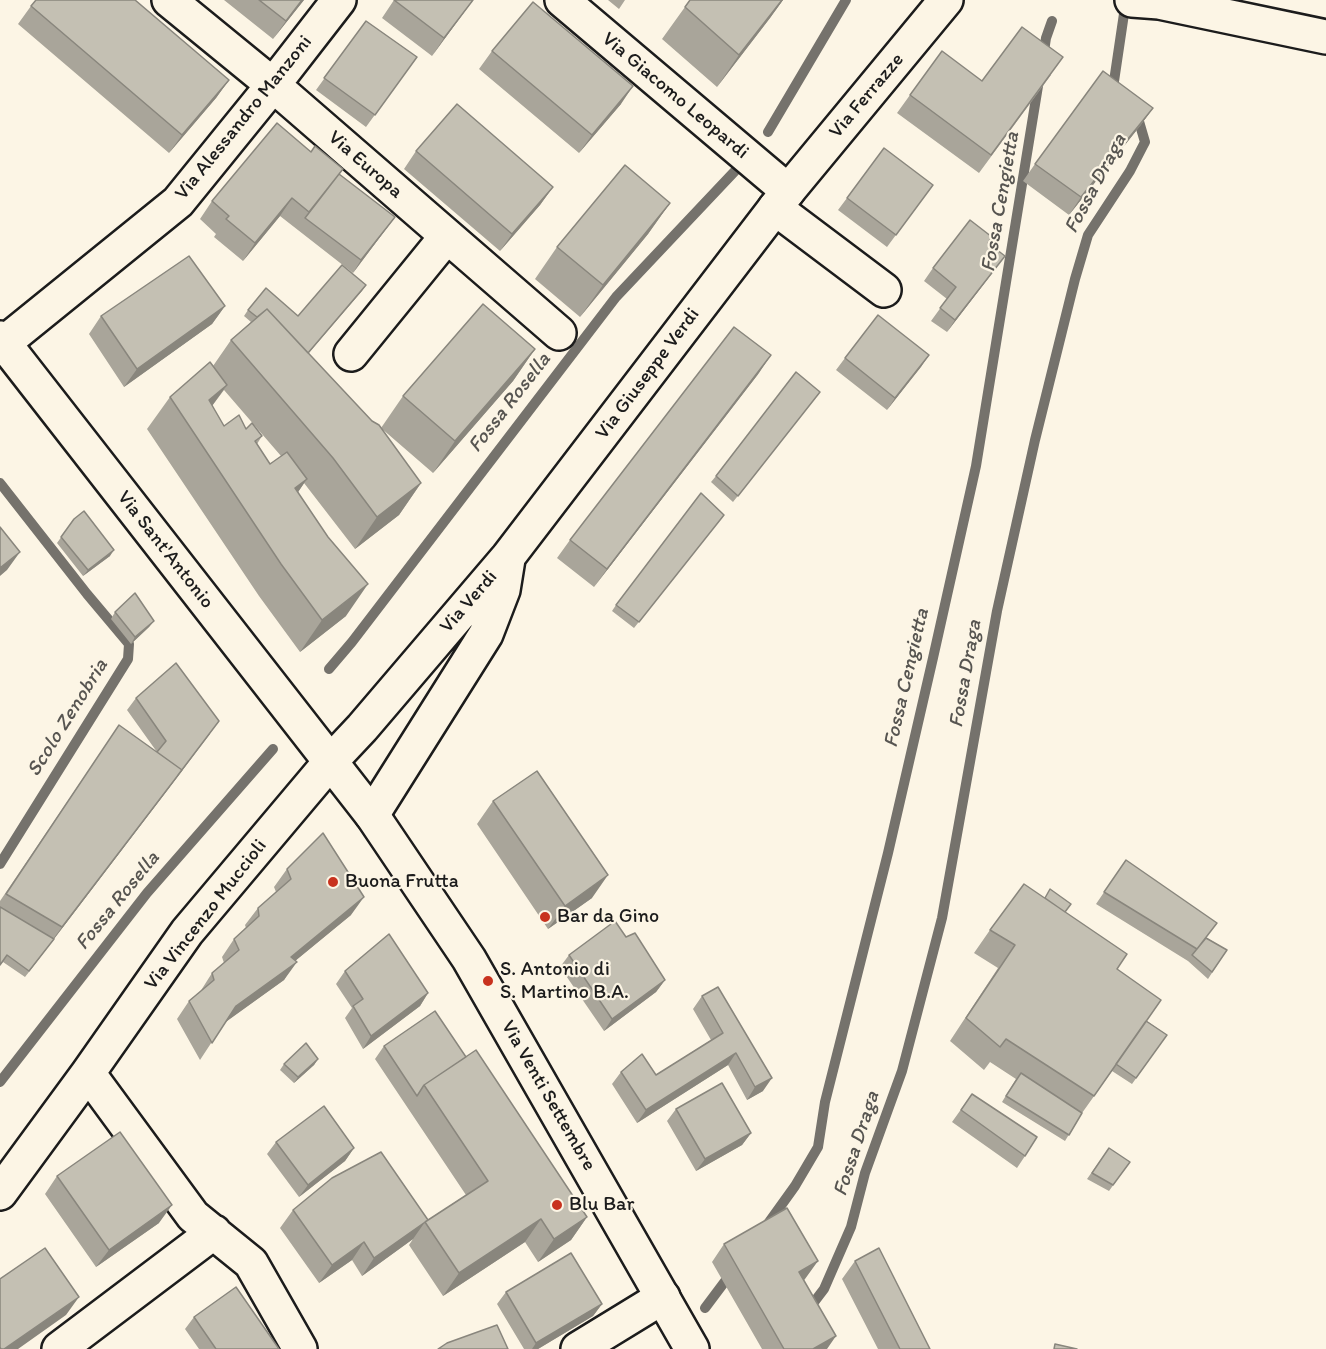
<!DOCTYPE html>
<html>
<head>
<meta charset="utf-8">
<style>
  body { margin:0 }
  canvas { display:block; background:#fcf5e5 }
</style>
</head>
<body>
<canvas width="1326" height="1349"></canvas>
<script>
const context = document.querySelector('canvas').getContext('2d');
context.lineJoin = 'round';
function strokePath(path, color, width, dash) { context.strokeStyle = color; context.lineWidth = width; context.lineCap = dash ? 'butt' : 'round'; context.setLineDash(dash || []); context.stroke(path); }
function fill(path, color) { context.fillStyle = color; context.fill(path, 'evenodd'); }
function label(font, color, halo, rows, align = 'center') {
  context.font = font + ' Itim,sans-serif'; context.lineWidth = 4.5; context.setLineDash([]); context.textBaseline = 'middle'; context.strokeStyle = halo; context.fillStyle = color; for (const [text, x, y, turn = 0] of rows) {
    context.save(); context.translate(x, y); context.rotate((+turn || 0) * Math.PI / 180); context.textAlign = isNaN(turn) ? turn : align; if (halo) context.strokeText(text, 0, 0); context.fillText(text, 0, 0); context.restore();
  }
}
strokePath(new Path2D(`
  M 1043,58 L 1046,38 L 1052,21
  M 1116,92 L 1113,88 L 1125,7
  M 768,132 L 846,0
  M 0,483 L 87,594 L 129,644 L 128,659 L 0,864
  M 329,669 L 352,642 L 616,297 L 735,171
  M 0,1082 L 147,893 L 273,749
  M 767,1225 L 795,1186 L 818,1147 L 825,1102 L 888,853 L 933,658 L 976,466 L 1039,80
  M 705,1308 L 732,1272
  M 808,1310 L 824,1289 L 851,1227 L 865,1173 L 902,1071 L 942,918 L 997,611 L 1035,440 L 1075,279 L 1088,235 L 1130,171 L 1145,142 L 1138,118 L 1134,113`), '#75726c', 10);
const minor = new Path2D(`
  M 169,0 L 273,85 L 559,333
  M 562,0 L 788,191
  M 1132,0 L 1159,2 L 1326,37
  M 775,208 L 884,290
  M 4,343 L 178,202 L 273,85 L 339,0
  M 351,354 L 447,236
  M 88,1073 L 193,1216 L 251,1263 L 300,1349
  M 0,1193 L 88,1073 L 187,932 L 331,761
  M 59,1349 L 214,1232
  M 578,1349 L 663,1297`);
const tertiary = new Path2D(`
  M 331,761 L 362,728 L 508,557 L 788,191 L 946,0
  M 372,815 L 486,634 L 503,590 L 508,559`);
const secondary = new Path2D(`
  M 0,338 L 372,815 L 469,959 L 692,1349`);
strokePath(minor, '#1c1c1c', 38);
strokePath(tertiary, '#1c1c1c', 38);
strokePath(secondary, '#1c1c1c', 38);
strokePath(minor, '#fcf5e5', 33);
strokePath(tertiary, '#fcf5e5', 33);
strokePath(secondary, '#fcf5e5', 33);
fill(new Path2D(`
  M 224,0 L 304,0 L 273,39 Z
  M 394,0 L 473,0 L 432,56 L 382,18 Z
  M 608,0 L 625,0 L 619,9 Z
  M 690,0 L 783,0 L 770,18 L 717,87 L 662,39 Z
  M 31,6 L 229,80 L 216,98 L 169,153 L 18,24 Z
  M 366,21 L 417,57 L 366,127 L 316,90 Z
  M 492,51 L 621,104 L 579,153 L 479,69 Z
  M 1051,75 L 979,173 L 897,113 L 910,95 L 982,81 Z
  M 1153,108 L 1140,126 L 1069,215 L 1023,181 L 1035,164 Z
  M 416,151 L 553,187 L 540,205 L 500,251 L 404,169 Z
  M 339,174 L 395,217 L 353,273 L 280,216 L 243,261 L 214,237 L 216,234 L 200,219 L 212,201 Z
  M 933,185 L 887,247 L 838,210 L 847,198 Z
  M 670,203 L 648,234 L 580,317 L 535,279 L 557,247 Z
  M 988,243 L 996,268 L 947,332 L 931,321 L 947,299 L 924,281 L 933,268 Z
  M 366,285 L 308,353 L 372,421 L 381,428 L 403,396 L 535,349 L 513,381 L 433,473 L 381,428 L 421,483 L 399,515 L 355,549 L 304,483 L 298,492 L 346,616 L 300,652 L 259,596 L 147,429 L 170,397 L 213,366 L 231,340 L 251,322 L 244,316 L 248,310 L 298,316 ZM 224,390 L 281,456 L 270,464 L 257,444 L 262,436 L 246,429 L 224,426 L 212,406 Z
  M 225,306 L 212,324 L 124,387 L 89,334 L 101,316 Z
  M 929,355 L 887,410 L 836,370 L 845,358 Z
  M 759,373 L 594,587 L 557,558 L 570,540 Z
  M 820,392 L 733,502 L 711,482 L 716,476 Z
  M 724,515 L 634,628 L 612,611 L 616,605 Z
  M 74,519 L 110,556 L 83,576 L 57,543 Z
  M 115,612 L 154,621 L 149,627 L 131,644 L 111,619 Z
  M 136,698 L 210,734 L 25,977 L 3,962 L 0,965 L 0,901 L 107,743 L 157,752 L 127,710 Z
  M 493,801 L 592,898 L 548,929 L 477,824 Z
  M 1126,860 L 1207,938 L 1227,950 L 1208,979 L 1188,961 L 1096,904 Z
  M 287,869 L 351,915 L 295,961 L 284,980 L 225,1022 L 200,1060 L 177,1019 L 189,1001 L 200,992 L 212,973 L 224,963 L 222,957 L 234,939 L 246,928 L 245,925 L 258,908 L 276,892 L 274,887 Z
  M 1065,912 L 1117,969 L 1147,1021 L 1167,1035 L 1132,1084 L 1112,1071 L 1082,1113 L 1065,1141 L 1002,1102 L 1016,1079 L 990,1062 L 984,1070 L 950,1041 L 998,968 L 974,953 L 990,930 Z
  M 626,937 L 665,980 L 656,992 L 604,1031 L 560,967 L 569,955 Z
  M 345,971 L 428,993 L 420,1006 L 363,1049 L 345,1018 L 352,1008 L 336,984 Z
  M 702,996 L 763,1091 L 747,1100 L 728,1065 L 637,1123 L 612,1084 L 621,1072 L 656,1075 L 711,1040 L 693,1009 Z
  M 384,1046 L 466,1057 L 587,1217 L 571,1240 L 538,1262 L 525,1242 L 443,1296 L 409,1245 L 413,1239 L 362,1276 L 352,1260 L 319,1283 L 280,1228 L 293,1210 L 428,1220 L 466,1195 L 375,1059 Z
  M 318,1059 L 314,1065 L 294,1083 L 280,1070 L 284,1064 Z
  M 972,1094 L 1025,1156 L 1017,1168 L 952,1122 Z
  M 676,1109 L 751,1133 L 742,1145 L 696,1171 L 667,1121 Z
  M 276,1142 L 354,1148 L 345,1161 L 299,1197 L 267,1154 Z
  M 1109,1148 L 1130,1162 L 1109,1191 L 1087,1179 Z
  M 57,1176 L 159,1223 L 96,1267 L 45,1194 Z
  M 724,1244 L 805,1279 L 804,1280 L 827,1349 L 762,1349 L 712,1262 Z
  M 855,1261 L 930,1349 L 878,1349 L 842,1279 Z
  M 506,1292 L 602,1304 L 593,1316 L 538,1349 L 524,1349 L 497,1304 Z
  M 194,1317 L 279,1349 L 199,1349 L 185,1329 Z`), '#a9a59a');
fill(new Path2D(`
  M 302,0 L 304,0 L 273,39 L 286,21 Z
  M 473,0 L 432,56 L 444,38 Z
  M 782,0 L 783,0 L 770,18 L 717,87 L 739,55 Z
  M 229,80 L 216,98 L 169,153 L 182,135 Z
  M 633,86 L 621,104 L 579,153 L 592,135 Z
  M 1153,108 L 1140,126 L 1069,215 L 1081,197 Z
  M 553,187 L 540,205 L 500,251 L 512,234 Z
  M 292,198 L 280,216 L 243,261 L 255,243 Z
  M 670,203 L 648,234 L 580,317 L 603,285 Z
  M 395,217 L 353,273 L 361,260 Z
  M 1005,256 L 996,268 L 947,332 L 955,320 Z
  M 366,285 L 362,291 L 300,363 L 304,357 Z
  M 225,306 L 212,324 L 124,387 L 137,369 Z
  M 535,349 L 513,381 L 433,473 L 455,441 Z
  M 771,355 L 759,373 L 594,587 L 607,569 Z
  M 929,355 L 921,367 L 887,410 L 895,398 Z
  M 227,385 L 204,417 L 209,400 Z
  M 307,479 L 285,511 L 295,488 Z
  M 421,483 L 399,515 L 355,549 L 377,517 Z
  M 114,550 L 110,556 L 83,576 L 88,570 Z
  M 20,552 L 7,570 L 0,576 L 0,568 Z
  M 368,584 L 346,616 L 300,652 L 322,620 Z
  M 154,621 L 149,627 L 131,644 L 135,637 Z
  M 219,721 L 169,788 L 25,977 L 62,927 Z
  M 608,875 L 592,898 L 548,929 L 565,906 Z
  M 364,897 L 351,915 L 278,975 L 291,957 Z
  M 297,962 L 284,980 L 223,1024 L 236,1006 Z
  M 665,980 L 656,992 L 604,1031 L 612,1019 Z
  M 428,993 L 420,1006 L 363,1049 L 371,1036 Z
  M 736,1053 L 728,1065 L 637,1123 L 646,1110 Z
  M 318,1059 L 314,1065 L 294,1083 L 298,1077 Z
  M 772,1078 L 763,1091 L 747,1100 L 755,1087 Z
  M 751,1133 L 742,1145 L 696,1171 L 705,1159 Z
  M 354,1148 L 345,1161 L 299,1197 L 308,1185 Z
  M 172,1205 L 159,1223 L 96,1267 L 109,1250 Z
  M 587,1217 L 571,1240 L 538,1262 L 554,1239 Z
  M 541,1219 L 525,1242 L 443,1296 L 459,1273 Z
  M 425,1222 L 413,1239 L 362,1276 L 374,1258 Z
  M 364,1242 L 352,1260 L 319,1283 L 332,1265 Z
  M 818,1261 L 805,1279 L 787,1289 L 799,1272 Z
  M 79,1297 L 66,1315 L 18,1349 L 4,1349 Z
  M 602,1304 L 593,1316 L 538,1349 L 532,1349 L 536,1343 Z
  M 836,1336 L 827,1349 L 813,1349 Z`), '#89867d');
const building = new Path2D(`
  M 36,0 L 135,0 L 229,80 L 182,135 L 31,6 Z
  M 259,0 L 302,0 L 286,21 Z
  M 394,0 L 473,0 L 444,38 Z
  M 690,0 L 782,0 L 739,55 L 685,7 Z
  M 533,2 L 633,86 L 592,135 L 492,51 Z
  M 366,21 L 417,57 L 375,115 L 324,78 Z
  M 1022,27 L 1063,57 L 991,155 L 910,95 L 942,51 L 982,81 Z
  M 1103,71 L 1153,108 L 1081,197 L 1035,164 Z
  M 457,104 L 553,187 L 512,234 L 416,151 Z
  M 277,123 L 311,152 L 315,146 L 343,169 L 309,212 L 292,198 L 255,243 L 226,219 L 229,216 L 212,201 Z
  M 884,148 L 933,185 L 896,235 L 847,198 Z
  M 625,165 L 670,203 L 603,285 L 557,247 Z
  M 339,174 L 395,217 L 361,260 L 305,218 Z
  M 970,220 L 992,237 L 988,243 L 1005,256 L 955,320 L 940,308 L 956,287 L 933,268 Z
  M 189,256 L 225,306 L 137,369 L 101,316 Z
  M 342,265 L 366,285 L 308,353 L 267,309 L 257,317 L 248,310 L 266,288 L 298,316 Z
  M 483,304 L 535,349 L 455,441 L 403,396 Z
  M 267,309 L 372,421 L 379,425 L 421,483 L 377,517 L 333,458 L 231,340 Z
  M 878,315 L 929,355 L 895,398 L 845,358 Z
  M 734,327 L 771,355 L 607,569 L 570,540 Z
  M 210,362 L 227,385 L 209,400 L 224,426 L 239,415 L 246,429 L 252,423 L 262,436 L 255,441 L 270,464 L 287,452 L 307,479 L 295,488 L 328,537 L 368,584 L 322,620 L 281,564 L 170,397 Z
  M 796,372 L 820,392 L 738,496 L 716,476 Z
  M 701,493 L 724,515 L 639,622 L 616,605 Z
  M 84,511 L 114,550 L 88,570 L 61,537 L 74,519 Z
  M 0,527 L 20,552 L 0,568 Z
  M 135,593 L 154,621 L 135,637 L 115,612 Z
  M 176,663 L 219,721 L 178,775 L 182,770 L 157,752 L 166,741 L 136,698 Z
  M 119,725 L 182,770 L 62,927 L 6,894 Z
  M 537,771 L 608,875 L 565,906 L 493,801 Z
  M 323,833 L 364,897 L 291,957 L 297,962 L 236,1006 L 212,1043 L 189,1001 L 214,980 L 212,973 L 239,950 L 234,939 L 259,916 L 258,908 L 291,879 L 287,869 Z
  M 1126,860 L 1217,923 L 1197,949 L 1104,892 Z
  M 1024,884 L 1127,954 L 1117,969 L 1161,1000 L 1094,1096 L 1006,1039 L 1000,1047 L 966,1018 L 1015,945 L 990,930 Z
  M 1050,889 L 1071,904 L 1065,912 L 1045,898 Z
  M 0,907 L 54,939 L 29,971 L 7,955 L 0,965 Z
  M 615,921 L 626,937 L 635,933 L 665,980 L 612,1019 L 569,955 Z
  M 389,934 L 428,993 L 371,1036 L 353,1006 L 363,999 L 345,971 Z
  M 1206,938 L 1227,950 L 1212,972 L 1192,955 Z
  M 718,987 L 772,1078 L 755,1087 L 736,1053 L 646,1110 L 621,1072 L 642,1054 L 656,1075 L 723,1033 L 702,996 Z
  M 435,1011 L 466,1057 L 424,1085 L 417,1096 L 384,1046 Z
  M 1146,1021 L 1167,1035 L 1136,1078 L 1116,1064 Z
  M 306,1043 L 318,1059 L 298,1077 L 284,1064 Z
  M 476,1050 L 587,1217 L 554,1239 L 541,1219 L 459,1273 L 425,1222 L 488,1181 L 424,1085 Z
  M 1021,1073 L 1082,1113 L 1069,1135 L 1006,1096 Z
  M 722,1083 L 751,1133 L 705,1159 L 676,1109 Z
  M 972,1094 L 1037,1137 L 1025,1156 L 961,1110 Z
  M 324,1106 L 354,1148 L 308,1185 L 276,1142 Z
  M 120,1132 L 172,1205 L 109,1250 L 57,1176 Z
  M 1109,1148 L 1130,1162 L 1113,1185 L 1092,1173 Z
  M 381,1152 L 428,1220 L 374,1258 L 364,1242 L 332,1265 L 293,1210 L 332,1178 Z
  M 787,1208 L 818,1261 L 799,1272 L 836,1336 L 813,1349 L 784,1349 L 724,1244 Z
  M 45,1248 L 79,1297 L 4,1349 L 1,1349 L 0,1347 L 0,1279 Z
  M 879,1248 L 930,1349 L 900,1349 L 855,1261 Z
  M 571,1253 L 602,1304 L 536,1343 L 506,1292 Z
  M 236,1287 L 279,1349 L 216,1349 L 194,1317 Z
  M 497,1325 L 508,1349 L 438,1349 L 447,1343 Z
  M 1055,1344 L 1077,1349 L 1054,1349 Z`);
fill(building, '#c4c0b3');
strokePath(building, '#89867d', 1.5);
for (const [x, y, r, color] of [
  [333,882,6,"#c8321e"],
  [545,917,6,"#c8321e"],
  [488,981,6,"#c8321e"],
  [557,1205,6,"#c8321e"]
]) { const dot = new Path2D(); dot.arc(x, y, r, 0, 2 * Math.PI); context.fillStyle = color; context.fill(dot); strokePath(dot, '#fcf5e5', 2); }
label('20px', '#1c1c1c', '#fcf5e5', [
  ["Via Giacomo Leopardi",675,96,40],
  ["Via Ferrazze",867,96,-50],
  ["Via Alessandro Manzoni",244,118,-51],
  ["Via Europa",365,165,41],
  ["Via Giuseppe Verdi",648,374,-53],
  ["Via Sant'Antonio",165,550,52],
  ["Via Verdi",469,602,-49],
  ["Via Vincenzo Muccioli",206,915,-52],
  ["Via Venti Settembre",548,1096,60]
]);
label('20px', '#1c1c1c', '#fcf5e5', [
  ["Buona Frutta",345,882],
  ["Bar da Gino",557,917],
  ["S. Antonio di",500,970],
  ["S. Martino B.A.",500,993],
  ["Blu Bar",569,1205]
], 'left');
label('italic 21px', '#575551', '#fcf5e5', [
  ["Fossa Draga",1096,184,-62],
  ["Fossa Cengietta",1001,202,-80],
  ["Fossa Rosella",510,403,-52],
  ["Fossa Draga",966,674,-80],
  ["Fossa Cengietta",907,678,-77],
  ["Scolo Zenobria",68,718,-58],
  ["Fossa Rosella",118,901,-51],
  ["Fossa Draga",857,1144,-72]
]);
</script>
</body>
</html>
